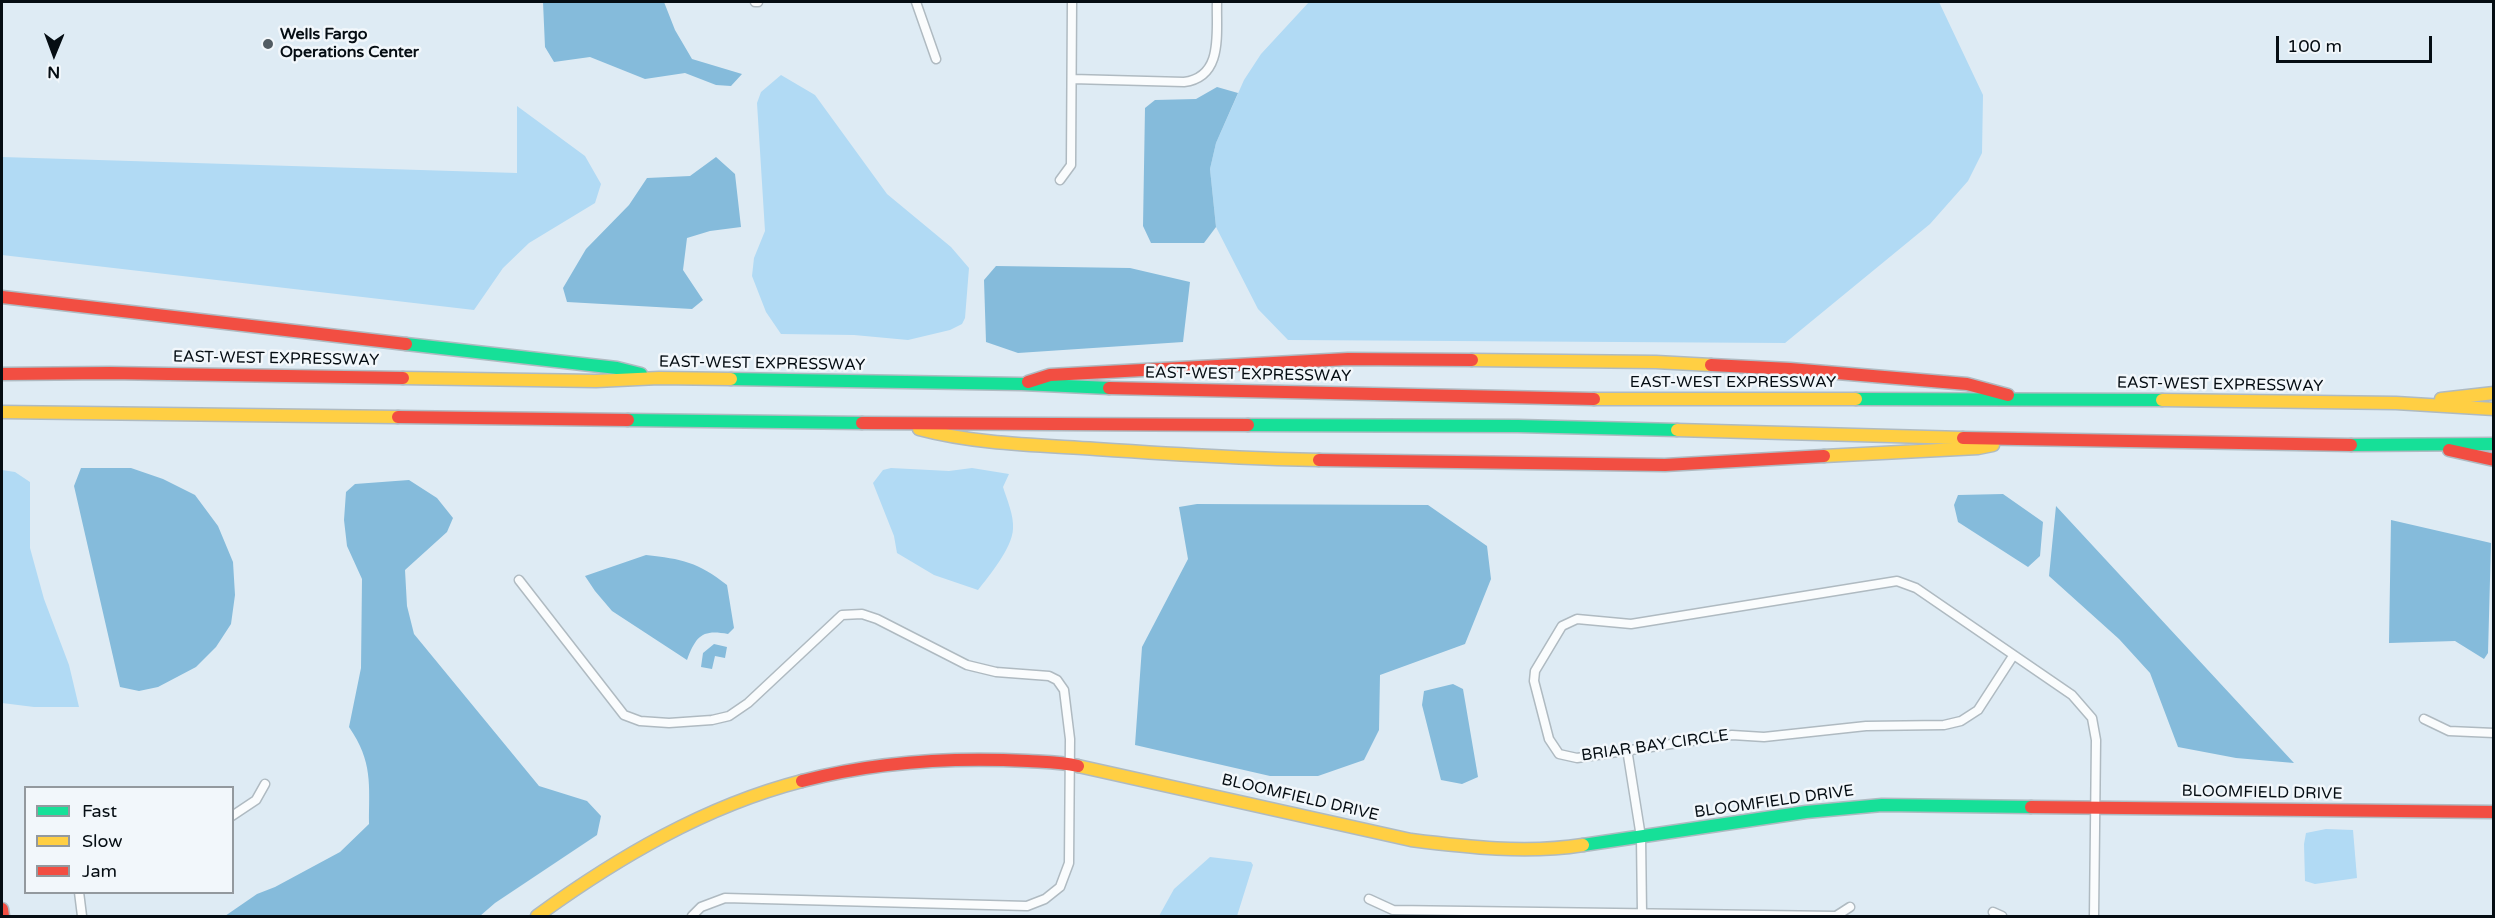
<!DOCTYPE html>
<html>
<head>
<meta charset="utf-8">
<style>
  body { margin:0 }
  #map { position:relative; width:2495px; height:918px; overflow:hidden; background:#deebf4; font-family:"Varela Round",sans-serif }
  canvas { display:block }
  .frame { position:absolute; inset:0; border:3px solid #050d13; pointer-events:none }
  .legend { position:absolute; left:24px; top:786px; width:210px; height:108px; box-sizing:border-box; background:#f2f7fb; border:2px solid #93999e; margin:0; padding:8px 10px; list-style:none; font-size:18px; color:#050d13 }
  .legend li { display:flex; align-items:center; gap:12px; height:30px }
  .legend b { width:30px; border:2px solid #93999e }
  .north { position:absolute; left:24px; top:24px; width:60px; height:60px; -webkit-text-stroke:4px #f2f7fb; paint-order:stroke; rotate:181deg; font-size:16px; font-weight:700; line-height:24px; text-align:center; color:#050d13 }
  .north::after { content:''; display:block; margin:auto; width:21px; height:27px; background:#050d13; clip-path:polygon(50% 0,100% 100%,50% 72%,0 100%) }
  .scale { position:absolute; left:2276px; top:36px; width:156px; height:27px; box-sizing:border-box; border:3px solid #050d13; border-top:0; padding-left:8px; font-size:18px; line-height:21px; white-space:nowrap; color:#050d13; -webkit-text-stroke:4px #f2f7fb; paint-order:stroke }
</style>
</head>
<body>
<div id="map">
<canvas width="2495" height="918"></canvas>
<div class="frame"></div>
<ul class="legend">
<li><b style="height:8px;background:#16e098"></b>Fast</li>
<li><b style="height:8px;background:#ffcf43"></b>Slow</li>
<li><b style="height:8px;background:#f24e42"></b>Jam</li>
</ul>
<div class="north">N</div>
<div class="scale">100 m</div>
</div>
<script>
const context = document.querySelector('canvas').getContext('2d');
context.lineJoin = 'round';
function fill(path, color) { context.fillStyle = color; context.fill(path, 'evenodd'); }
function strokePath(path, color, width, dash) { context.strokeStyle = color; context.lineWidth = width; context.lineCap = dash ? 'butt' : 'round'; context.setLineDash(dash || []); context.stroke(path); }
function label(font, color, halo, rows, align = 'center') {
  context.font = font + ' "Varela Round",sans-serif'; context.lineWidth = 5; context.setLineDash([]); context.textBaseline = 'middle'; context.strokeStyle = halo; context.fillStyle = color; for (const [text, x, y, turn = 0] of rows) {
    context.save(); context.translate(x, y); context.rotate((+turn || 0) * Math.PI / 180); context.textAlign = isNaN(turn) ? turn : align; if (halo) context.strokeText(text, 0, 0); context.fillText(text, 0, 0); context.restore();
  }
}
fill(new Path2D(`
  M 1309,2 L 1939,2 L 1983,95 L 1982,153 L 1968,181 L 1930,224 L 1785,343 L 1288,340 L 1258,309 L 1216,227 L 1210,169 L 1216,143 L 1244,80 L 1261,54 Z
  M 781,75 L 815,95 L 887,194 L 951,247 L 969,268 L 965,318 L 962,324 L 950,330 L 908,340 L 854,335 L 781,334 L 766,312 L 752,276 L 754,258 L 765,231 L 757,103 L 761,92 Z
  M 517,106 L 585,156 L 601,184 L 595,203 L 529,243 L 503,268 L 474,310 L 2,255 L 2,157 L 517,173 Z
  M 891,468 L 949,471 L 972,468 L 1009,474 L 1003,487 C 1007,500 1014,515 1013,529 C 1012,548 990,575 978,590 L 934,575 L 897,553 L 894,536 L 873,483 L 883,470 Z
  M 2,470 L 15,472 L 30,482 L 30,548 L 44,599 L 69,665 L 79,707 L 34,707 L 2,703 Z
  M 2326,829 L 2353,830 L 2357,878 L 2315,884 L 2305,881 L 2304,844 L 2306,833 Z
  M 1210,857 L 1251,862 L 1253,865 L 1237,916 L 1159,916 L 1174,889 Z`), '#b1daf4');
fill(new Path2D(`
  M 543,2 L 664,2 L 675,30 L 692,59 L 742,74 L 731,86 L 716,85 L 685,73 L 645,79 L 590,57 L 554,62 L 545,47 Z
  M 1217,87 L 1238,93 L 1216,143 L 1210,169 L 1216,227 L 1204,243 L 1151,243 L 1143,226 L 1145,108 L 1155,100 L 1196,99 Z
  M 716,157 L 735,174 L 741,227 L 710,231 L 687,238 L 683,270 L 703,300 L 692,309 L 567,302 L 563,288 L 586,249 L 629,205 L 647,178 L 690,176 Z
  M 996,266 L 1130,268 L 1190,282 L 1183,342 L 1018,353 L 986,342 L 984,280 Z
  M 81,468 L 131,468 L 163,479 L 195,495 L 218,526 L 233,562 L 235,595 L 231,624 L 216,647 L 196,667 L 158,687 L 139,691 L 120,687 L 74,486 Z
  M 409,480 L 437,498 L 453,518 L 447,532 L 405,570 L 407,606 L 414,634 L 539,786 L 587,801 L 601,816 L 597,835 L 495,903 L 480,916 L 225,916 L 257,894 L 275,887 L 340,852 L 369,824 C 369,784 373,762 349,727 L 361,668 L 362,579 L 347,546 L 344,520 L 346,492 L 355,484 Z
  M 2003,494 L 2043,522 L 2040,556 L 2028,567 L 1958,522 L 1954,505 L 1958,495 Z
  M 1197,504 L 1428,505 L 1487,546 L 1491,579 L 1465,644 L 1380,675 L 1379,730 L 1364,760 L 1318,776 L 1270,776 L 1135,745 L 1142,647 L 1188,559 L 1179,507 Z
  M 2056,506 L 2294,763 L 2236,758 L 2178,747 L 2150,673 L 2119,639 L 2049,576 Z
  M 2391,520 L 2491,543 L 2488,653 L 2484,659 L 2455,641 L 2389,643 Z
  M 646,555 C 682,559 698,562 727,585 L 734,628 L 728,634 C 702,629 696,636 687,660 L 612,611 L 595,591 L 585,576 Z
  M 714,644 L 727,647 L 725,658 L 715,656 L 712,669 L 701,667 L 703,653 Z
  M 1453,684 L 1463,689 L 1478,777 L 1462,784 L 1441,780 L 1422,705 L 1424,691 Z`), '#85bbdb');
const street = new Path2D(`
  M 755,2 L 758,2
  M 916,2 L 936,59
  M 1072,79 L 1184,82 C 1224,77 1216,32 1217,2
  M 1060,180 L 1071,165 L 1072,2
  M 519,580 L 624,715 L 640,721 L 669,723 L 712,720 L 729,716 L 748,703 L 842,615 L 862,614 L 877,619 L 967,665 L 996,672 L 1049,676 L 1057,680 L 1064,690 L 1070,739 L 1069,863 L 1060,887 L 1045,899 L 1027,906 L 725,898 L 701,907 L 692,916
  M 2013,656 L 1978,710 L 1961,721 L 1944,725 L 1866,726 L 1764,737 L 1732,735 L 1577,758 L 1559,754 L 1549,739 L 1534,681 L 1535,671 L 1562,626 L 1577,619 L 1631,624 L 1897,581 L 1916,588 L 2072,695 L 2092,718 L 2096,740 L 2094,916
  M 2424,719 L 2449,731 L 2494,733
  M 1627,749 L 1641,837 L 1642,913
  M 232,816 L 256,800 L 265,784
  M 79,892 L 82,916
  M 1369,899 L 1393,910 L 1836,916 L 1850,907
  M 1993,912 L 2002,916`);
const fast = new Path2D(`
  M 406,344 L 617,368 L 641,374
  M 731,379 L 1022,384 L 1109,388
  M 1856,399 L 2162,400
  M 628,420 L 862,423
  M 1248,425 L 1518,426 L 1677,430
  M 2351,445 L 2494,444
  M 1583,845 L 1806,812 L 1882,805 L 2031,807`);
const slow = new Path2D(`
  M 1472,360 L 1656,362 L 1711,365
  M 403,378 L 596,381 L 659,378 L 731,379
  M 1594,399 L 1856,399
  M 2441,399 L 2494,393
  M 2162,400 L 2396,403 L 2494,409
  M 2,412 L 398,417
  M 919,429 C 975,444 1037,445 1096,449 C 1170,454 1244,459 1319,460
  M 1677,430 L 1963,438
  M 1824,456 L 1978,448 L 1993,445
  M 1078,766 L 1411,840 C 1467,847 1526,854 1583,845
  M 537,916 C 617,858 705,806 802,781`);
const jam = new Path2D(`
  M 2,297 L 406,344
  M 1711,365 L 1790,369 L 1967,384 L 2008,395
  M 2,374 L 110,373 L 403,378
  M 1028,382 L 1050,375 L 1348,359 L 1472,360
  M 1109,388 L 1594,399
  M 398,417 L 628,420
  M 862,423 L 1248,425
  M 1963,438 L 2351,445
  M 2449,450 L 2494,460
  M 1319,460 L 1665,465 L 1824,456
  M 802,781 C 874,762 953,757 1028,761 C 1045,762 1062,762 1078,766
  M 2031,807 L 2494,812
  M 2,909 L 3,916`);
strokePath(street, '#afbac1', 11);
strokePath(fast, '#afbac1', 15);
strokePath(slow, '#afbac1', 15);
strokePath(jam, '#afbac1', 15);
strokePath(street, '#fafcfd', 8);
strokePath(fast, '#16e098', 12);
strokePath(slow, '#ffcf43', 12);
strokePath(jam, '#f24e42', 12);
for (const [x, y, r, color] of [
  [268,44,6,"#515b62"]
]) { const dot = new Path2D(); dot.arc(x, y, r, 0, 2 * Math.PI); context.fillStyle = color; context.fill(dot); strokePath(dot, '#f2f7fb', 2); }
label('bold 16px', '#050d13', '#f2f7fb', [
  ["Wells Fargo",280,35],
  ["Operations Center",280,53]
], 'left');
label('16px', '#050d13', '#f2f7fb', [
  ["EAST-WEST EXPRESSWAY",276,359,1],
  ["EAST-WEST EXPRESSWAY",762,364,1],
  ["EAST-WEST EXPRESSWAY",1248,375,1],
  ["EAST-WEST EXPRESSWAY",1733,383],
  ["EAST-WEST EXPRESSWAY",2220,385,1],
  ["BRIAR BAY CIRCLE",1655,746,-8],
  ["BLOOMFIELD DRIVE",2262,793,1],
  ["BLOOMFIELD DRIVE",1300,798,13],
  ["BLOOMFIELD DRIVE",1774,802,-8]
]);
</script>
</body>
</html>
